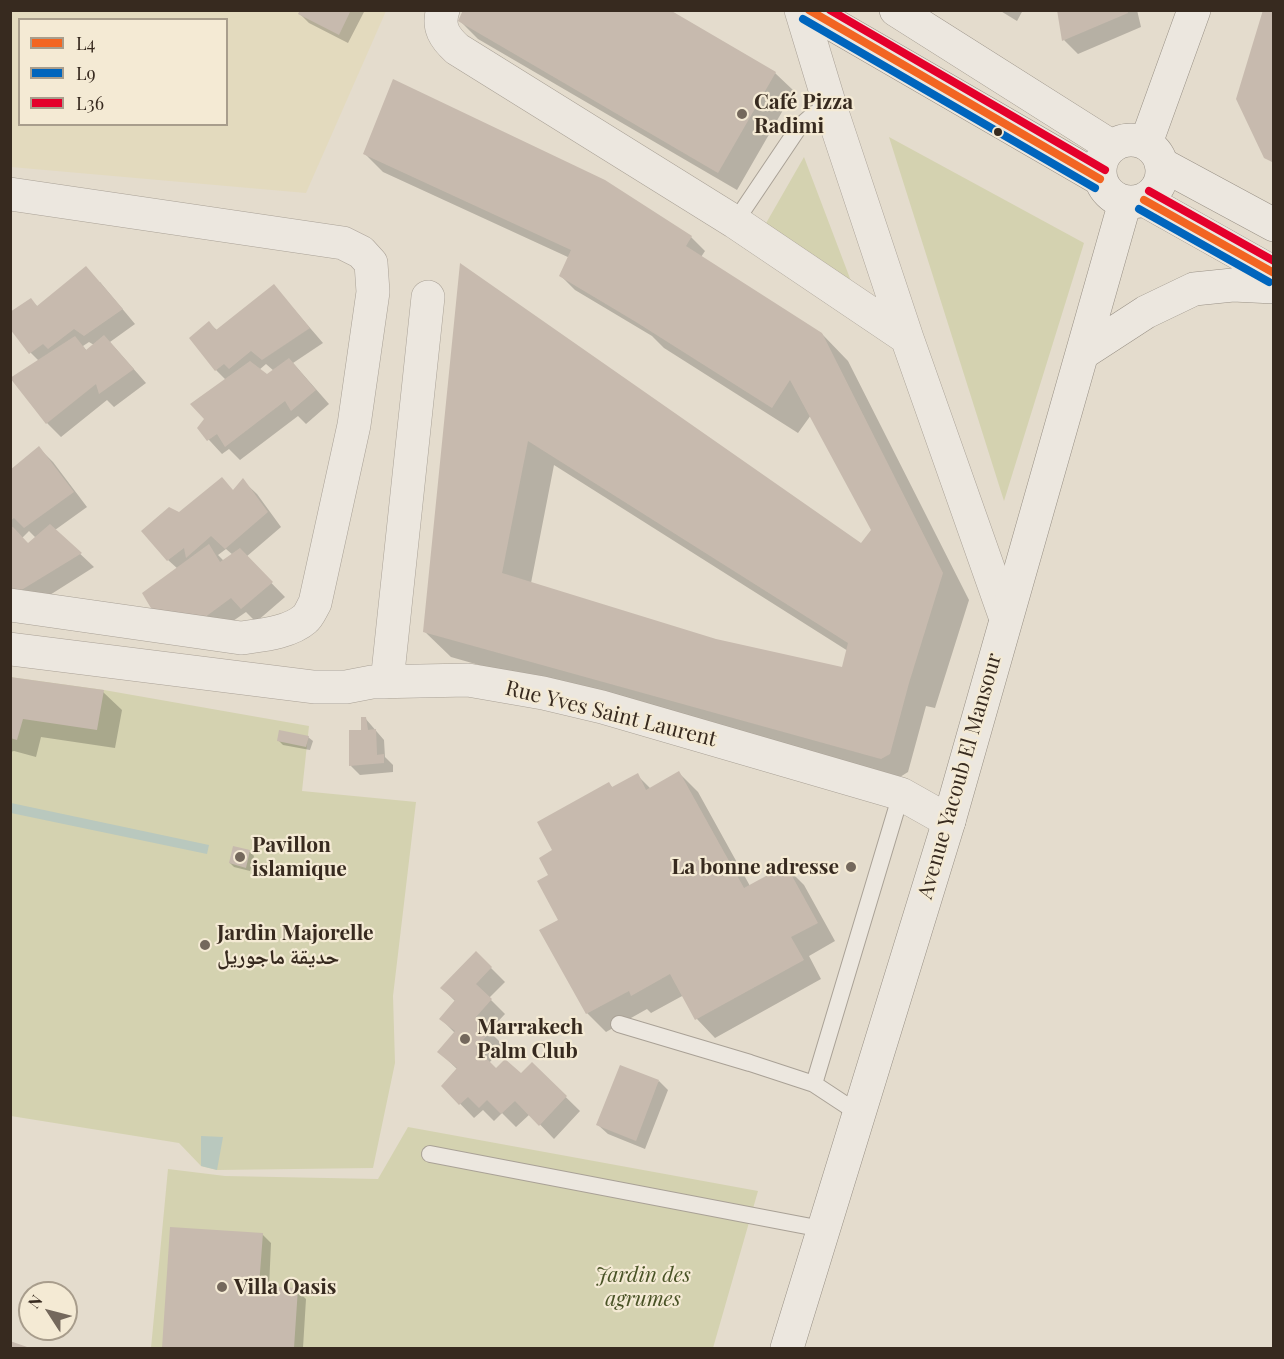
<!DOCTYPE html>
<html>
<head>
<meta charset="utf-8">
<style>
  body { margin:0 }
  #map { position:relative; width:1284px; height:1359px; overflow:hidden; background:#e4dccd; font-family:"Playfair Display",serif }
  canvas { display:block }
  .frame { position:absolute; inset:0; border:12px solid #372a1f; pointer-events:none }
  .legend { position:absolute; left:18px; top:18px; width:210px; height:108px; box-sizing:border-box; background:#f4ead4; border:2px solid #a89d8c; margin:0; padding:8px 10px; list-style:none; font-size:18px; color:#372a1f }
  .legend li { display:flex; align-items:center; gap:12px; height:30px }
  .legend b { width:30px; border:2px solid #a89d8c }
  .north { position:absolute; left:18px; top:1281px; width:60px; height:60px; box-sizing:border-box; background:#f4ead4; border:2px solid #a89d8c; border-radius:50%; rotate:306deg; font-size:16px; font-weight:700; line-height:24px; text-align:center; color:#372a1f }
  .north::after { content:''; display:block; margin:auto; width:21px; height:27px; background:#74685c; clip-path:polygon(50% 0,100% 100%,50% 72%,0 100%) }
</style>
</head>
<body>
<div id="map">
<canvas width="1284" height="1359"></canvas>
<div class="frame"></div>
<ul class="legend">
<li><b style="height:8px;background:#f26522"></b>L4</li>
<li><b style="height:8px;background:#0065bd"></b>L9</li>
<li><b style="height:8px;background:#e4002b"></b>L36</li>
</ul>
<div class="north">N</div>
</div>
<script>
const context = document.querySelector('canvas').getContext('2d');
context.lineJoin = 'round';
function fill(path, color) { context.fillStyle = color; context.fill(path, 'evenodd'); }
function strokePath(path, color, width, dash) { context.strokeStyle = color; context.lineWidth = width; context.lineCap = dash ? 'butt' : 'round'; context.setLineDash(dash || []); context.stroke(path); }
function label(font, color, halo, rows, align = 'center') {
  context.font = font + ' "Playfair Display","Noto Naskh Arabic",serif'; context.lineWidth = 4.5; context.setLineDash([]); context.textBaseline = 'middle'; context.strokeStyle = halo; context.fillStyle = color; for (const [text, x, y, turn = 0] of rows) {
    context.save(); context.translate(x, y); context.rotate((+turn || 0) * Math.PI / 180); context.textAlign = isNaN(turn) ? turn : align; if (halo) context.strokeText(text, 0, 0); context.fillText(text, 0, 0); context.restore();
  }
}
fill(new Path2D(`
  M 10,11 L 386,11 L 306,193 L 11,167 ZM 20,20 L 226,20 L 226,124 L 20,124 Z`), '#e3dabe');
fill(new Path2D(`
  M 889,137 L 1084,243 L 1004,501 Z
  M 804,157 L 854,289 L 765,225 Z
  M 10,677 L 104,690 L 309,726 L 302,791 L 416,802 L 393,996 L 395,1063 L 373,1168 L 217,1170 L 201,1166 L 179,1143 L 11,1116 Z
  M 408,1127 L 758,1191 L 713,1348 L 151,1348 L 168,1169 L 225,1176 L 378,1179 Z`), '#d4d2b0');
fill(new Path2D(`
  M 11,803 L 209,845 L 207,854 L 11,813 Z
  M 201,1136 L 223,1137 L 217,1170 L 201,1166 Z`), '#b9c8be');
fill(new Path2D(`
  M 302,10 L 365,10 L 348,43 L 309,23 L 300,14 Z
  M 999,10 L 1023,10 L 1017,21 Z
  M 1058,10 L 1137,10 L 1141,27 L 1078,54 L 1064,40 Z
  M 460,21 L 775,73 L 794,91 L 737,190 L 478,39 Z
  M 364,153 L 691,237 L 705,251 L 701,257 L 822,334 L 848,361 L 969,600 L 935,708 L 926,706 L 908,772 L 900,777 L 721,734 L 451,657 L 424,631 L 461,266 L 862,545 L 873,530 L 811,415 L 798,433 L 664,348 L 652,336 L 575,290 L 561,276 L 570,258 L 383,172 ZM 554,465 L 848,651 L 848,670 L 715,641 L 531,583 Z
  M 100,282 L 135,324 L 110,342 L 146,383 L 114,407 L 107,400 L 61,437 L 47,423 L 39,361 L 31,353 L 31,300 L 38,307 ZM 89,342 L 94,345 L 87,351 L 83,346 Z
  M 274,286 L 323,343 L 293,363 L 329,404 L 306,424 L 298,416 L 240,460 L 229,449 L 222,454 L 198,428 L 206,419 L 226,380 L 216,370 L 209,323 L 218,331 ZM 266,364 L 274,371 L 267,376 L 259,370 Z
  M 39,448 L 53,462 L 87,507 L 55,530 L 94,567 L 23,612 L 10,610 L 10,472 ZM 29,531 L 36,538 L 29,545 L 22,538 Z
  M 243,481 L 257,494 L 281,527 L 246,557 L 285,597 L 256,622 L 246,612 L 207,639 L 178,569 L 168,560 L 179,514 L 234,491 ZM 226,549 L 233,555 L 224,561 L 218,555 Z
  M 10,678 L 103,692 L 122,710 L 115,748 L 41,737 L 36,757 L 14,751 L 10,752 Z
  M 365,718 L 384,740 L 385,757 L 393,765 L 393,772 L 360,775 L 351,766 L 363,731 Z
  M 308,737 L 313,741 L 310,750 L 283,745 L 279,741 Z
  M 679,773 L 698,792 L 750,886 L 786,867 L 804,885 L 835,941 L 809,956 L 821,979 L 715,1038 L 697,1019 L 684,995 L 651,1013 L 647,1009 L 606,1032 L 587,1013 L 560,920 L 550,875 L 554,851 L 609,784 L 613,788 L 637,775 L 651,789 Z
  M 234,848 L 250,852 L 254,856 L 250,871 L 234,867 L 230,863 Z
  M 476,953 L 505,982 L 489,998 L 505,1014 L 489,1031 L 504,1046 L 489,1063 L 496,1070 L 521,1075 L 532,1064 L 580,1111 L 554,1139 L 530,1114 L 516,1127 L 502,1113 L 494,1121 L 483,1110 L 474,1118 L 443,1086 L 457,1069 L 439,1052 L 455,1033 L 441,1019 L 456,1002 L 442,988 Z
  M 659,1081 L 668,1090 L 645,1149 L 608,1134 L 598,1125 Z
  M 171,1228 L 262,1234 L 271,1243 L 269,1288 L 297,1290 L 306,1299 L 303,1348 L 164,1348 Z`), '#0003');
fill(new Path2D(`
  M 300,10 L 351,10 L 339,35 L 298,14 Z
  M 463,10 L 670,10 L 776,72 L 718,173 L 458,21 Z
  M 1057,10 L 1127,10 L 1128,13 L 1062,41 Z
  M 1263,10 L 1274,10 L 1274,163 L 1264,158 L 1236,99 Z
  M 393,79 L 605,180 L 692,236 L 686,246 L 822,333 L 943,573 L 909,683 L 890,754 L 881,759 L 423,632 L 460,263 L 861,543 L 871,530 L 790,380 L 772,408 L 636,322 L 559,276 L 571,250 L 363,154 ZM 528,441 L 848,643 L 842,667 L 716,639 L 502,573 Z
  M 86,266 L 123,309 L 84,336 L 74,329 L 48,349 L 43,344 L 29,354 L 10,329 L 10,312 L 31,298 L 37,306 Z
  M 274,284 L 310,328 L 262,360 L 251,351 L 229,369 L 224,364 L 215,371 L 189,338 L 209,321 L 216,330 Z
  M 104,335 L 134,369 L 99,394 L 96,384 L 46,424 L 10,378 L 75,336 L 86,350 Z
  M 289,358 L 316,390 L 291,411 L 285,401 L 225,447 L 217,434 L 207,441 L 197,428 L 204,419 L 190,404 L 250,361 L 267,374 Z
  M 39,446 L 74,492 L 24,528 L 14,518 L 10,521 L 10,470 Z
  M 222,477 L 233,490 L 243,478 L 268,512 L 225,549 L 211,536 L 186,558 L 184,548 L 167,561 L 141,531 L 169,507 L 179,512 Z
  M 50,524 L 82,553 L 10,597 L 10,528 L 13,527 L 28,543 Z
  M 209,544 L 220,562 L 240,548 L 273,582 L 241,609 L 231,598 L 193,626 L 158,620 L 142,593 Z
  M 10,677 L 104,690 L 97,730 L 23,719 L 17,740 L 10,738 Z
  M 361,717 L 366,717 L 368,730 L 376,729 L 377,755 L 384,754 L 384,763 L 349,766 L 349,730 L 361,730 Z
  M 279,730 L 309,736 L 306,747 L 277,741 Z
  M 679,771 L 744,888 L 786,865 L 818,923 L 791,937 L 804,960 L 695,1020 L 670,974 L 631,996 L 629,991 L 586,1014 L 539,930 L 558,920 L 537,881 L 548,875 L 539,858 L 552,850 L 537,822 L 609,782 L 612,787 L 638,773 L 646,790 Z
  M 233,846 L 250,850 L 246,868 L 229,863 Z
  M 476,951 L 492,967 L 476,984 L 492,999 L 476,1017 L 491,1031 L 476,1048 L 496,1068 L 505,1059 L 521,1073 L 532,1062 L 567,1096 L 539,1126 L 515,1101 L 501,1114 L 487,1100 L 479,1108 L 468,1097 L 459,1105 L 441,1086 L 457,1068 L 437,1052 L 455,1031 L 439,1019 L 455,1000 L 440,988 Z
  M 620,1065 L 659,1080 L 636,1141 L 596,1125 Z
  M 170,1227 L 263,1233 L 259,1286 L 298,1288 L 294,1348 L 162,1348 Z
  M 10,1341 L 30,1348 L 10,1348 Z`), '#c7baae');
const service = new Path2D(`
  M 735,222 L 799,127 L 814,114 L 831,109
  M 619,1024 L 750,1063 L 814,1084 L 858,1113
  M 814,1084 L 901,794
  M 430,1154 L 822,1229`);
const minor = new Path2D(`
  M 443,10 C 437,27 445,38 457,49 L 735,222 L 907,338
  M 801,10 L 831,109 L 907,338 L 1005,616
  M 10,194 L 343,243 L 361,252 L 371,263 L 373,292 L 354,425 L 315,603 C 312,608 309,616 305,619 C 289,633 261,635 241,638 L 10,605
  M 10,649 L 314,687 L 346,687 L 372,682 L 468,680 L 543,693 L 602,707 L 901,794 L 949,821
  M 387,682 L 428,297`);
const secondary = new Path2D(`
  M 808,10 L 1100,179
  M 896,10 L 1111,146
  M1100 171a31 31 0 1 1 62 0a31 31 0 1 1-62 0Z
  M 1146,143 L 1194,10
  M 1161,164 L 1274,225
  M 1144,200 L 1274,273
  M 1083,353 L 1146,312 L 1194,289 L 1233,285 L 1274,287
  M 787,1348 L 949,821 L 1125,202`);
strokePath(service, '#a9a196', 18);
strokePath(minor, '#a9a196', 34);
strokePath(secondary, '#999186', 34);
strokePath(service, '#ece7df', 16);
strokePath(minor, '#ece7df', 33);
strokePath(secondary, '#ece7df', 33);
strokePath(new Path2D(`
  M 809,10 L 1100,179
  M 1144,200 L 1274,273`), '#f26522', 8);
strokePath(new Path2D(`
  M 803,19 L 1095,188
  M 1139,209 L 1269,282`), '#0065bd', 8);
strokePath(new Path2D(`
  M 830,10 L 1105,170
  M 1149,191 L 1274,261`), '#e4002b', 8);
for (const [x, y, r, color] of [
  [742,114,6,"#74685c"],
  [998,132,5,"#372a1f"],
  [240,857,6,"#74685c"],
  [851,867,6,"#74685c"],
  [205,945,6,"#74685c"],
  [465,1039,6,"#74685c"],
  [222,1287,6,"#74685c"]
]) { const dot = new Path2D(); dot.arc(x, y, r, 0, 2 * Math.PI); context.fillStyle = color; context.fill(dot); strokePath(dot, '#f4ead4', 2); }
label('bold 21px', '#372a1f', '#f4ead4', [
  ["Café Pizza",754,102],
  ["Radimi",754,126],
  ["Pavillon",252,845],
  ["islamique",252,869],
  ["La bonne adresse",839,867,"right"],
  ["Jardin Majorelle",217,933],
  ["حديقة ماجوريل",217,957],
  ["Marrakech",477,1027],
  ["Palm Club",477,1051],
  ["Villa Oasis",234,1287]
], 'left');
label('21px', '#372a1f', '#f4ead4', [
  ["Rue Yves Saint Laurent",611,714,14],
  ["Avenue Yacoub El Mansour",960,776,-74]
]);
label('italic 21px', '#495326', '#f4ead4', [
  ["Jardin des",643,1275],
  ["agrumes",643,1299]
]);
</script>
</body>
</html>
